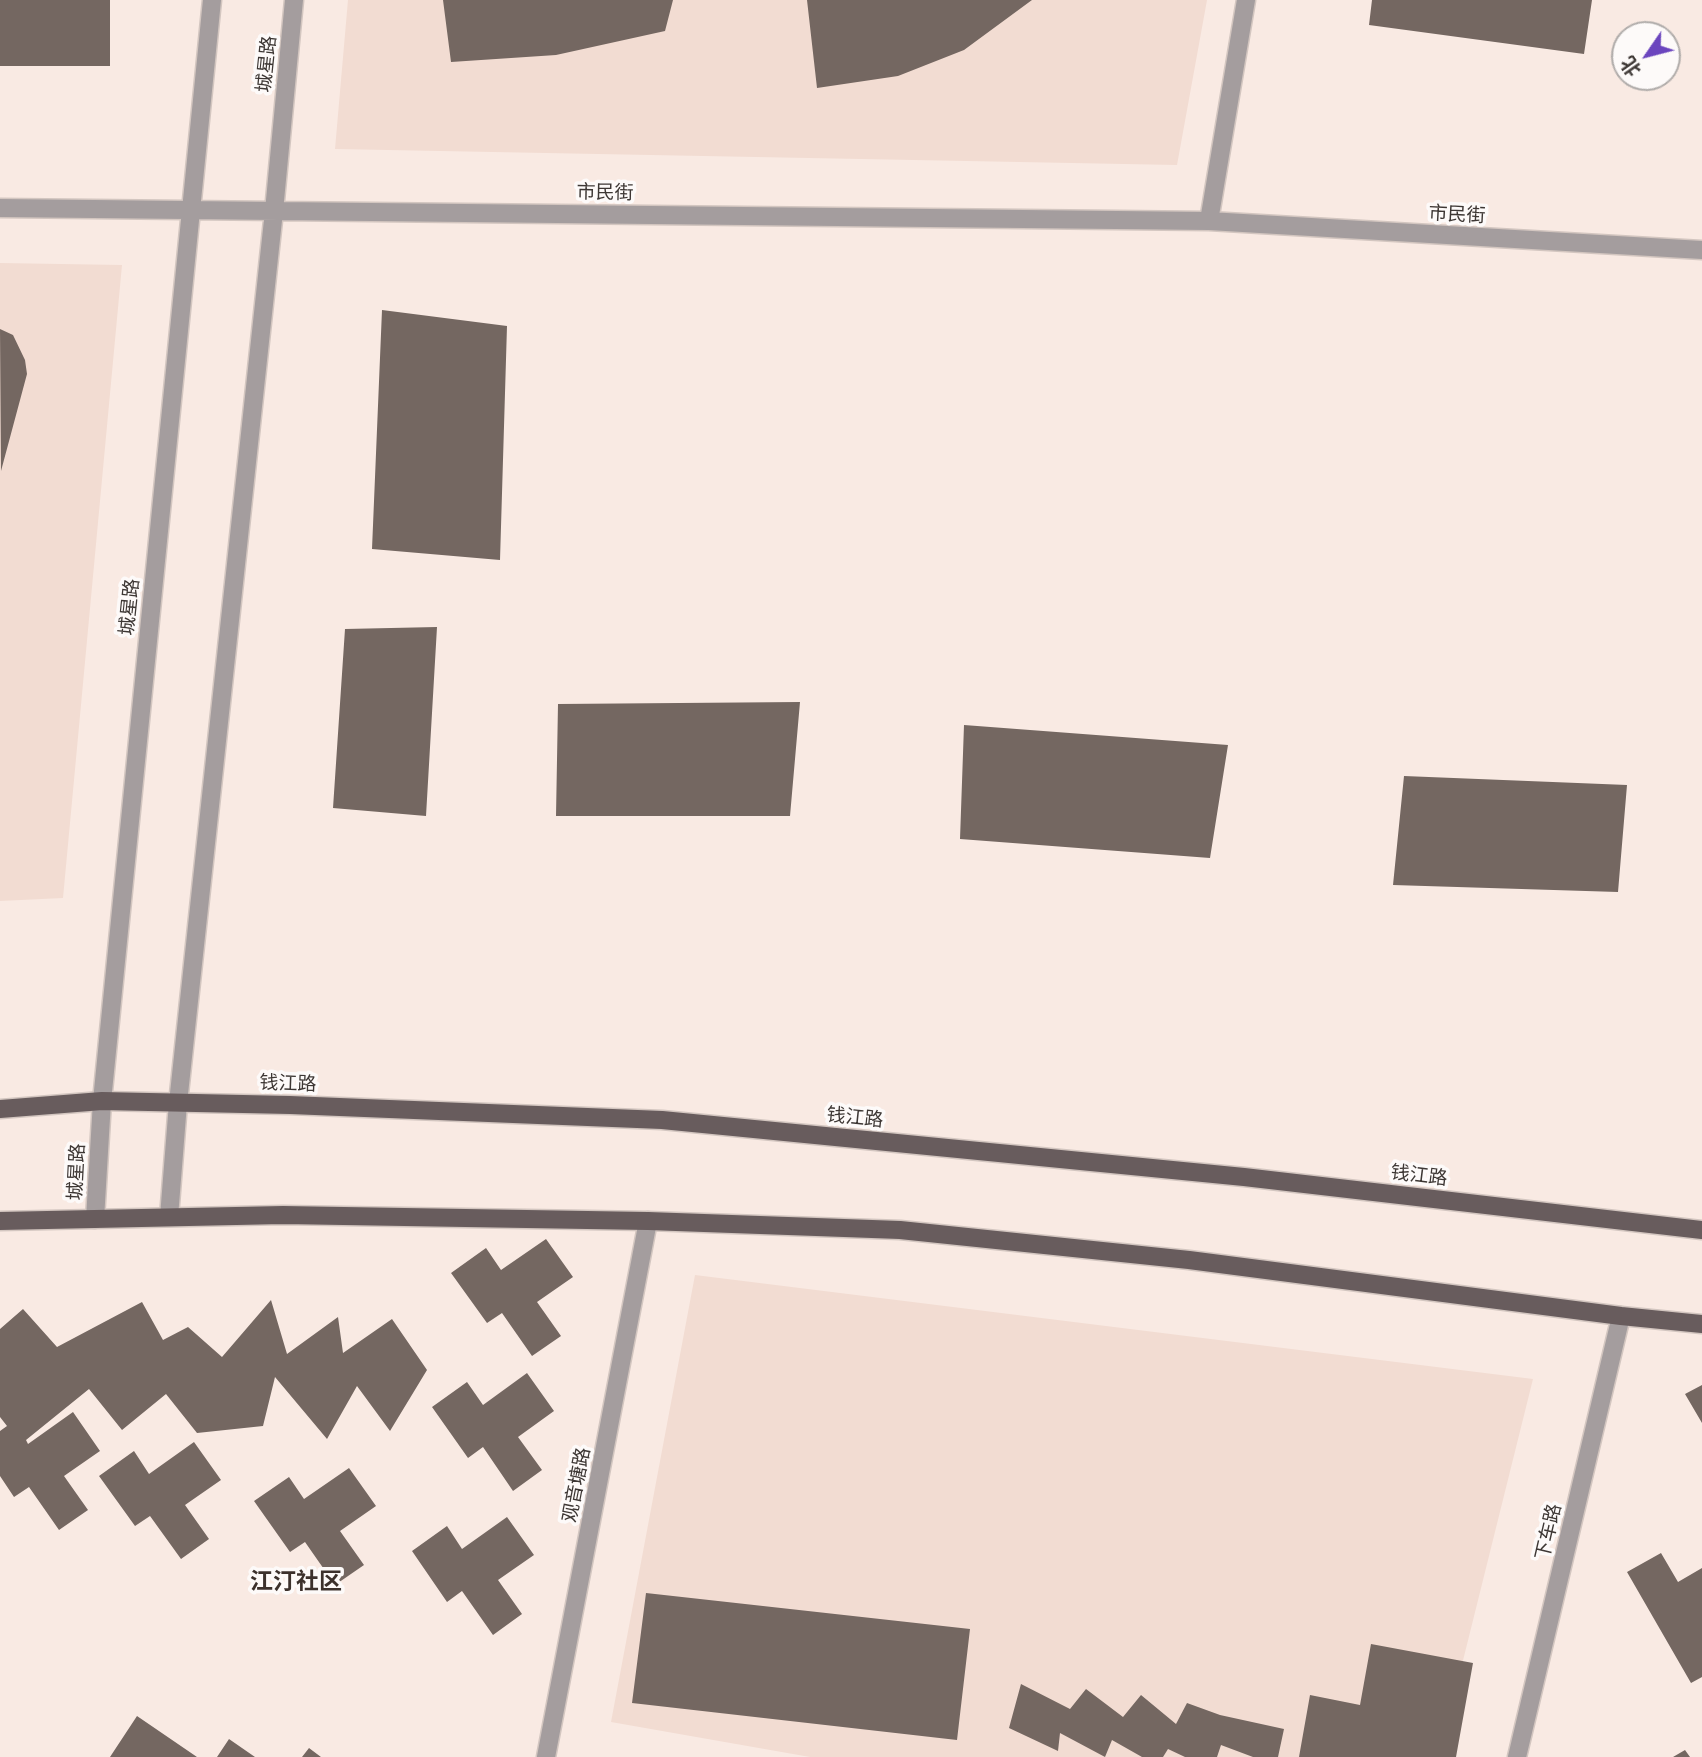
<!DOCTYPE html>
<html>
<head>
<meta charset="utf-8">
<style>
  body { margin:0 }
  #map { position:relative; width:1702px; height:1757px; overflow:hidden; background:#f9eae3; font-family:"IBM Plex Serif","Noto Sans SC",serif }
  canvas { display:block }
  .north { position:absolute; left:1611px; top:21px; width:70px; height:70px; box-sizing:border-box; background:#fdfaf9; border:2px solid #b0acaa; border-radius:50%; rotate:235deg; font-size:19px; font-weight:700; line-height:28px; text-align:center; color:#3d3734 }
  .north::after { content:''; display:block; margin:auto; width:24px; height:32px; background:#6b45be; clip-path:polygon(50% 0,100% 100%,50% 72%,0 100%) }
</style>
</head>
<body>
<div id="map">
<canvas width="1702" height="1757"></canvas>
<div class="north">北</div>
</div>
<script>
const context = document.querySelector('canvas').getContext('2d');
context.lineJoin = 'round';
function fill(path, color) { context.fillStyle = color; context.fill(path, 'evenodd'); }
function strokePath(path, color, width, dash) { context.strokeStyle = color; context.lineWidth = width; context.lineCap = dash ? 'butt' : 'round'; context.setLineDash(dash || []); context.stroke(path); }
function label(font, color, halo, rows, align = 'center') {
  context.font = font + ' "IBM Plex Serif","Noto Sans SC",serif'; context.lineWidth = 7; context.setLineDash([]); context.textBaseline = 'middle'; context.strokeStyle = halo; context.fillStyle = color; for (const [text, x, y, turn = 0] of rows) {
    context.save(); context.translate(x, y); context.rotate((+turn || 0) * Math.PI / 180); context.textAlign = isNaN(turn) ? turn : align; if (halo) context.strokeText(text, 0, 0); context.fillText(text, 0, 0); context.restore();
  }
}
fill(new Path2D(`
  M 348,0 L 1207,0 L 1177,165 L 335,149 Z
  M 0,263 L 122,265 L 63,898 L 0,901 Z
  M 695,1275 L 1533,1379 L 1439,1757 L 810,1757 L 611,1722 Z`), '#f2dcd2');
fill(new Path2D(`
  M 0,0 L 110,0 L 110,66 L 0,66 Z
  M 443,0 L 673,0 L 665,31 L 556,55 L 451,62 Z
  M 807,0 L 1032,0 L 964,50 L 898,76 L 817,88 Z
  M 1372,0 L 1592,0 L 1584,54 L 1369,25 Z
  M 382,310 L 507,326 L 500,560 L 372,549 Z
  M 0,329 L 13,335 L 25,360 L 27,374 L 1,471 Z
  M 437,627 L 426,816 L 333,808 L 345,629 Z
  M 800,702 L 790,816 L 556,816 L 558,704 Z
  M 964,725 L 1228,745 L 1210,858 L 960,839 Z
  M 1404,776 L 1627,785 L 1618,892 L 1393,885 Z
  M 546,1239 L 573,1277 L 537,1302 L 561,1336 L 532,1356 L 502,1313 L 487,1323 L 451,1273 L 486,1248 L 501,1270 Z
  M 271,1300 L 287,1354 L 338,1317 L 343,1353 L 392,1319 L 427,1370 L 390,1431 L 357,1386 L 327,1439 L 275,1377 L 263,1426 L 197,1433 L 166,1394 L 122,1430 L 89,1389 L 26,1440 L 28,1444 L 73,1412 L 100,1451 L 64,1476 L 88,1510 L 59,1530 L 29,1487 L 14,1497 L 0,1476 L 0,1431 L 7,1426 L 0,1417 L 0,1329 L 23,1309 L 57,1347 L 142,1302 L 163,1340 L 188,1327 L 222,1357 Z
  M 527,1373 L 554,1411 L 518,1437 L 542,1470 L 513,1491 L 483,1447 L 468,1458 L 432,1407 L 467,1382 L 483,1405 Z
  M 1702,1385 L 1702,1423 L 1685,1394 Z
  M 194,1442 L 221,1480 L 185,1505 L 209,1539 L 181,1559 L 150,1516 L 135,1526 L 99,1476 L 134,1451 L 149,1474 Z
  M 349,1468 L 376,1506 L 340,1531 L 364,1565 L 335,1585 L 305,1542 L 290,1552 L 254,1501 L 289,1477 L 304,1499 Z
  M 507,1517 L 534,1555 L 498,1580 L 522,1614 L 493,1635 L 462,1591 L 447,1602 L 412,1551 L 447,1526 L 462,1549 Z
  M 1661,1553 L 1678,1582 L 1702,1568 L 1702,1677 L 1691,1683 L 1627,1572 Z
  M 646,1593 L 970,1629 L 957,1740 L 632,1703 Z
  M 1371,1644 L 1473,1663 L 1456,1757 L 1299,1757 L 1310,1695 L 1360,1705 Z
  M 1021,1684 L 1070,1709 L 1086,1689 L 1123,1717 L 1141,1695 L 1176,1724 L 1187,1703 L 1220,1715 L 1284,1729 L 1278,1757 L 1253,1757 L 1221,1745 L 1217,1757 L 1185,1757 L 1168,1749 L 1163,1757 L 1142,1757 L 1112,1740 L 1105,1757 L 1060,1733 L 1058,1751 L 1009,1728 Z
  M 137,1716 L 197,1757 L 110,1757 Z
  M 229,1739 L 255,1757 L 217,1757 Z
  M 309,1748 L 321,1757 L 302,1757 Z
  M 1685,1750 L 1690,1757 L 1673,1757 Z`), '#746761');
const minor = new Path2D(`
  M 0,208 L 1209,221 L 1702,250
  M 1209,221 L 1246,0
  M 169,1217 L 178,1103 L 274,211 L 294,0
  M 95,1219 L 102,1101 L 212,0
  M 546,1757 L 648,1221
  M 1517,1757 L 1621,1316`);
const major = new Path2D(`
  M 0,1109 L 102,1101 L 290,1105 L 662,1120 L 1244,1177 L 1702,1230
  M 0,1221 L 283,1215 L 648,1221 L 900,1230 L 1189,1260 L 1621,1316 L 1702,1324`);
strokePath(minor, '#d3c6c0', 21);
strokePath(major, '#d3c6c0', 21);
strokePath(minor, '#a49d9e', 18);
strokePath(major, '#685c5d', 18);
label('19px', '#3d3734', '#fdfaf9', [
  ["城星路",267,64,-84],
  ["市民街",605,193,1],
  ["市民街",1457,215,3],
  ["城星路",130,607,-84],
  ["钱江路",288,1084,2],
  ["钱江路",855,1118,6],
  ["城星路",77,1172,-87],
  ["钱江路",1419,1176,7],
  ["观音塘路",577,1485,-79],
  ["下车路",1549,1532,-77]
]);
label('bold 23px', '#3c312c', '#fdfaf9', [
  ["江汀社区",296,1582]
]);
</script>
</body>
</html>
